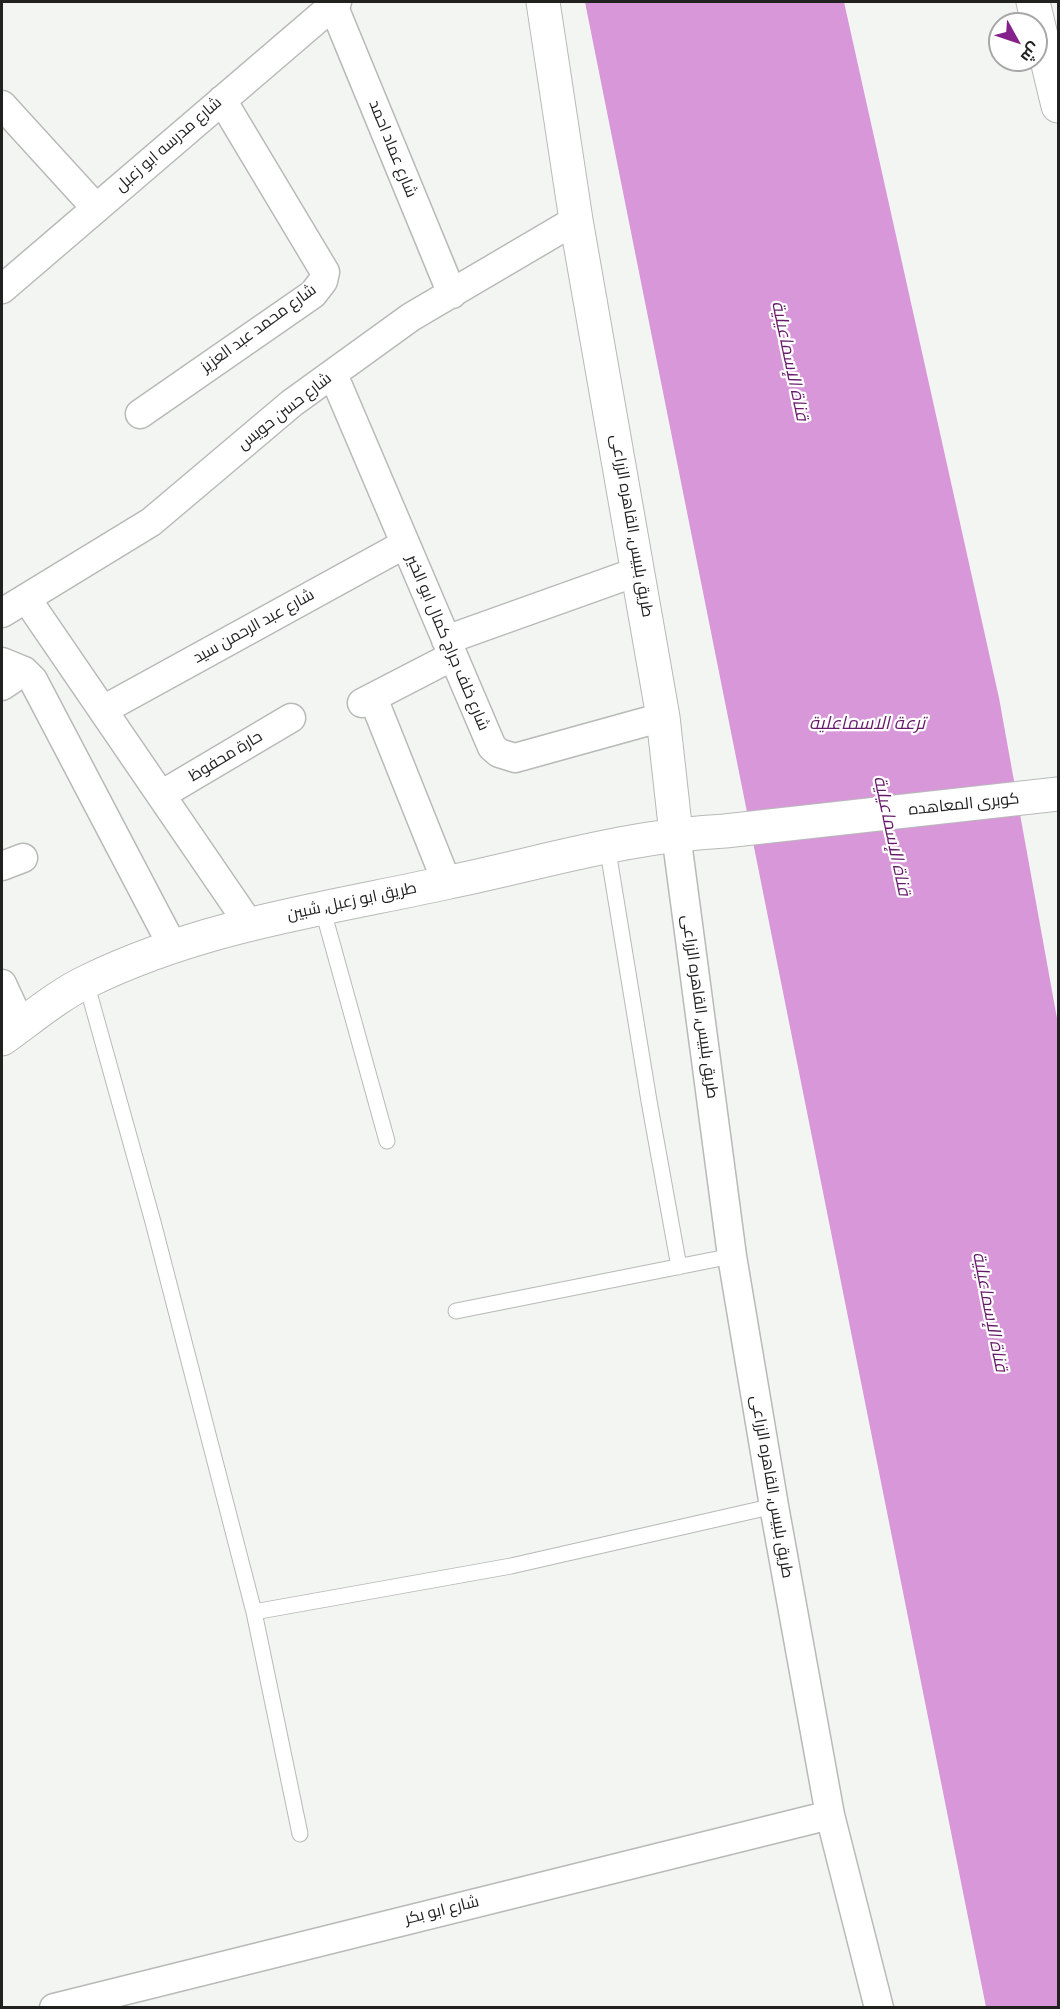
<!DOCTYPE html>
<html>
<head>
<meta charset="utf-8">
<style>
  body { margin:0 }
  #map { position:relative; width:1060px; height:2009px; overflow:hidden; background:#f2f5f1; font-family:"Roboto Condensed",Cairo,sans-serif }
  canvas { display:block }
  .frame { position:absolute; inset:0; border:3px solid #212220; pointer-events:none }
  .north { position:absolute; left:988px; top:12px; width:60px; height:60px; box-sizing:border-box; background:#fff; border:2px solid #a6a7a6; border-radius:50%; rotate:130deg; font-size:16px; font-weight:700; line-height:24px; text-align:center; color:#212220 }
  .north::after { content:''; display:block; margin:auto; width:21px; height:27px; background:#84218a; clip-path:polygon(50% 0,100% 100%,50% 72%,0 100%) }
</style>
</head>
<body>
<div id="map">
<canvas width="1060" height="2009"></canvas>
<div class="frame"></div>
<div class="north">ش</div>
</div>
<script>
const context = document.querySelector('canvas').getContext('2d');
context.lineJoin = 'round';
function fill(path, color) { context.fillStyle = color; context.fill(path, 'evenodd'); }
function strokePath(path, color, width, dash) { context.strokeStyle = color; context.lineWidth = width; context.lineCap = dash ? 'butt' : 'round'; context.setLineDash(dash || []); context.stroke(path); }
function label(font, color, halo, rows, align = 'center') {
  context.font = font + ' "Roboto Condensed",Cairo,sans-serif'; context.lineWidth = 4.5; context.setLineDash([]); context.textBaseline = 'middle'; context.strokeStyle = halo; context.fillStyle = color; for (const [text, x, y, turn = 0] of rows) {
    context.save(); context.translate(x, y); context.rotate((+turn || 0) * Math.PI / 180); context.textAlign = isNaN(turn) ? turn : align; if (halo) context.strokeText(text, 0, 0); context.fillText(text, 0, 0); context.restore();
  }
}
fill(new Path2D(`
  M 585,2 L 844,2 L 999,698 L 1058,1024 L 1058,2007 L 986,2007 Z`), '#d897d9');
const lane = new Path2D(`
  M 607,845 L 649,1101 L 679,1267
  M 322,907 L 387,1141
  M 86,982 L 153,1222 L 254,1612 L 300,1834
  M 456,1311 L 732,1256
  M 254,1612 L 511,1566 L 774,1506`);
const street = new Path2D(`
  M 333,5 L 452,294
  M 2,105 L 96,208
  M 2,289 L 337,2
  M 333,374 L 492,747 L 499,753 L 515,758 L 663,717
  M 140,414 L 313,294 L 323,281 L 325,272 L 222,100
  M 26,598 L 249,924
  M 2,613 L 151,522 L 292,403 L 411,317 L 576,220
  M 446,640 L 639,571
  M 2,662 L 24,671 L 33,680 L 172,945
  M 2,686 L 24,671
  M 373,698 L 447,883
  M 362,703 L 453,656
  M 103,710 L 405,544
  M 161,795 L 291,718
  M 676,834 L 732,1256 L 774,1506 L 830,1815 L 879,2008
  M 2,866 L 23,858
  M 2,984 L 21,1025
  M 54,2008 L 830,1815`);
const secondary = new Path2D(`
  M 543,2 L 576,220 L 663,717 L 676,834
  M 2,1039 C 29,1020 58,995 88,981 C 200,926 324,909 445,883 C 542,863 625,836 725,831 L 1058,794`);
const primary = new Path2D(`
  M 1033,2 L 1058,106`);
strokePath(lane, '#b7bab7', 17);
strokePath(street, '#b7bab7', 31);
strokePath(secondary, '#b7bab7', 35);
strokePath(primary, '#b7bab7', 35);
strokePath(lane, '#fff', 15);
strokePath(street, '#fff', 28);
strokePath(secondary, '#fff', 33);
strokePath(primary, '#fff', 33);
label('16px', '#212220', '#fff', [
  ["شارع مدرسه ابو زعبل",169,145,-41],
  ["شارع عماد احمد",392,149,68],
  ["شارع محمد عبد العزيز",259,329,-36],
  ["شارع حسن حويس",285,412,-38],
  ["طريق بلبيس, القاهره الزراعى",631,526,80],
  ["شارع عبد الرحمن سيد",254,627,-29],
  ["شارع خلف جراج كمال ابو الخير",447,643,67],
  ["حارة محفوظ",226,757,-31],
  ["كوبرى المعاهده",964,805,-6],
  ["طريق ابو زعبل, شبين",352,902,-12],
  ["طريق بلبيس, القاهره الزراعى",699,1007,82],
  ["طريق بلبيس, القاهره الزراعى",771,1487,80],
  ["شارع ابو بكر",442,1911,-14]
]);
label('italic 18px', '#66196a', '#fff', [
  ["قناة الإسماعيلية",789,361,78],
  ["ترعة الاسماعلية",867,724],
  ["قناة الإسماعيلية",891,836,78],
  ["قناة الإسماعيلية",989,1312,79]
]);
</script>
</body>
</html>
